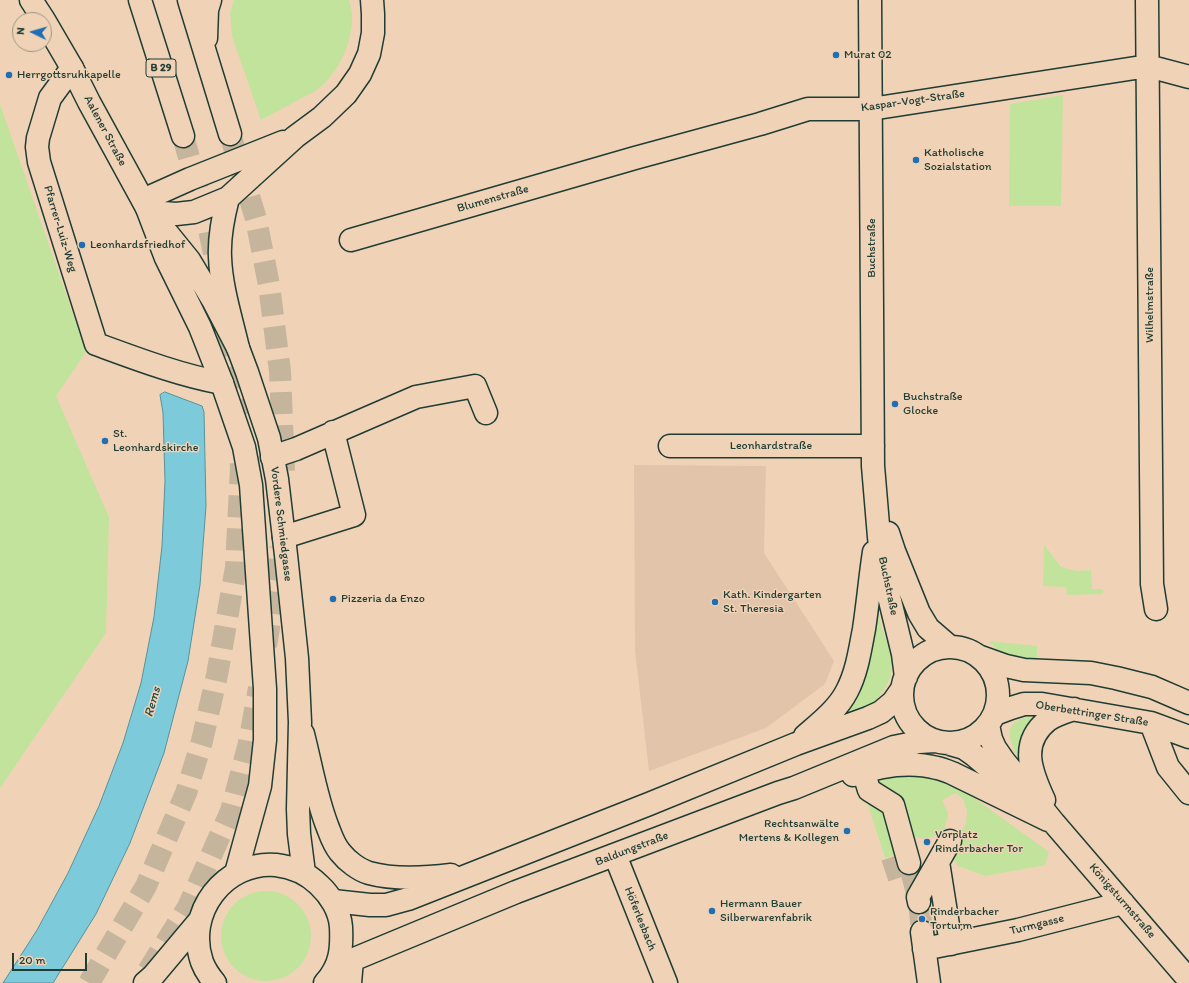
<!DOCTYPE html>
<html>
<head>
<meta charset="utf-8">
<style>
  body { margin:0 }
  #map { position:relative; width:1189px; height:983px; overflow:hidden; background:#f0d3b7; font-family:Itim,sans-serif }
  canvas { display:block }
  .north { position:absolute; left:12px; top:12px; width:40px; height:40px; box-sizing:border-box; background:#f0d3b7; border:1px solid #9c9783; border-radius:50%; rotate:275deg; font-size:11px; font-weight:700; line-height:16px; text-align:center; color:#1f3d34 }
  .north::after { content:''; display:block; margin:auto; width:14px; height:18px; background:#1f6fb2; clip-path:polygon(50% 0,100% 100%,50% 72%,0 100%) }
  .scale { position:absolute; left:12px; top:953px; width:75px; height:18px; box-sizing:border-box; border:2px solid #1f3d34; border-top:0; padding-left:5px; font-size:12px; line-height:14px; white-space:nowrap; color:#1f3d34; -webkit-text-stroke:3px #f0d3b7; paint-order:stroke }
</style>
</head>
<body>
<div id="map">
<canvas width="1189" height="983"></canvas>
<div class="north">N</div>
<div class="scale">20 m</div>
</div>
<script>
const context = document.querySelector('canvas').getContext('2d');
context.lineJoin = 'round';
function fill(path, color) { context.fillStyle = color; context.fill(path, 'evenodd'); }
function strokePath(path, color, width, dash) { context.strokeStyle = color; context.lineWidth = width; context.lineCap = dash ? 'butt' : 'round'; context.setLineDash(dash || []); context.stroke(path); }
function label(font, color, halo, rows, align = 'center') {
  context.font = font + ' Itim,sans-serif'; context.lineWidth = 3; context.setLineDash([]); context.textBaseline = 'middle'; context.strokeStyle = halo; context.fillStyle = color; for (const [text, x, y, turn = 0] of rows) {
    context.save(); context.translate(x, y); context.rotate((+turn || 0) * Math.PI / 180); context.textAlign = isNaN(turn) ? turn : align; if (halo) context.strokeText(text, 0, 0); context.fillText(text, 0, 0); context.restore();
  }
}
fill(new Path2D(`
  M 634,465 L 766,466 L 764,553 L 834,661 L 825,684 L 766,728 L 649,771 L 635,651 Z`), '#e2c4aa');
fill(new Path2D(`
  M 234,0 L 349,0 C 359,30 342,70 318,89 C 313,93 307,95 302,98 C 288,105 275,113 261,120 L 232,36 L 230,13 Z
  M 1063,95 L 1061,206 L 1009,206 L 1010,104 Z
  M 0,104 L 86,352 L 56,396 L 109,517 L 106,633 L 0,788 Z
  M 1044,545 L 1061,567 L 1077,571 L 1091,570 L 1092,589 L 1101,589 L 1104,591 L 1103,594 L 1067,595 L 1066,587 L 1043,586 Z
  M 871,611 L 879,612 L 881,625 L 890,651 L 892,660 L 891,676 L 886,687 L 873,704 L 843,720 L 841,715 Z
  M 988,641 L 1037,646 L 1037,662 L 999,653 L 995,647 Z
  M 1034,716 L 1038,717 L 1020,762 C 1008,739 1000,720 1034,716 Z
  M 913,773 L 942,780 L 962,789 L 1049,852 L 1045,865 L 985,876 L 958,866 L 952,857 L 953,846 L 966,824 L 967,811 L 963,799 L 956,793 L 942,800 L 948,813 L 945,829 L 937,836 L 924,839 L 912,836 L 872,779 Z
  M 865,795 L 888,806 L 902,853 L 885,858 Z
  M221 936a45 45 0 1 1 90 0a45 45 0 1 1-90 0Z`), '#c1e39c');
const water = new Path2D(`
  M 165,392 L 202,406 L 204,412 L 206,506 L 200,585 L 188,661 L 164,753 L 130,843 L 96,914 L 53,983 L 3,983 L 37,930 L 68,873 L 99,806 L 123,743 L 141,683 L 154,617 L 162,546 L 165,481 L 163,413 L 160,395 Z`);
fill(water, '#7dcadb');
strokePath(water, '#579298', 1);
strokePath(new Path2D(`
  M 885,871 L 909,863 L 918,897
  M 919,902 L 922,932`), '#c6b59d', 22, [22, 11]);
strokePath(new Path2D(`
  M 230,134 L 256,219 L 269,285 L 280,371 L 284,471
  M 183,136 L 208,225 L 216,263
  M 228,334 L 233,372 L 237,415
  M 266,646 L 279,568 L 280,547
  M 148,971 L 188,907 L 231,811 L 249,743 L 259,688
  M 89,983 L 146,886 L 186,793 L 202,741 L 217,675 L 236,567 L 241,467 L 240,455`), '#c6b59d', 22, [22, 11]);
const minor = new Path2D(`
  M 870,0 L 873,466 L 879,537 L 883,572 L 903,654 L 906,677
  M 1147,0 L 1152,584 L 1156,609
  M 72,68 L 50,98 L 38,138 L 37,147 L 39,162 L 96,344 C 137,359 179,375 222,383
  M 351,240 L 635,158 L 760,124 L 808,109 L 871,109 L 1148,66 L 1189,77
  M 670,446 L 873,446
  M 272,457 L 296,449 L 416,397 L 475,386 L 486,413
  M 888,533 L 894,551 L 919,613 L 928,628 L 950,647
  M 284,537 L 354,515 L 333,432
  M902 695a48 48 0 1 1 96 0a48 48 0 1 1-96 0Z
  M 978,656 L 1006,666 L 1024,670 L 1091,673 L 1116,678 L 1152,687 L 1189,703
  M 995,714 L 1011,708 L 1024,704 L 1042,704 L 1151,723 L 1189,737
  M 1151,723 L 1168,767 L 1189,793
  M 988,725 L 991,739 L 995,748 L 1004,761 L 1054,823 L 1189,980
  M 303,734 C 311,765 316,798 328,828 C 331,836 334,845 340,852 C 347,861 359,870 369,873 C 394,880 426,878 451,875
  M 805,736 C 820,723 838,709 847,691 C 857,672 860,650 864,629 C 868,603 870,578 874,552
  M 950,744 L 964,748 L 974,755 L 1012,787
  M 853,775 C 879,766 910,761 937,768 C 942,769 947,771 952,773 L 1048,820
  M 866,780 L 869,790 L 893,805 L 909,863
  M 1044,800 C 1031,772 1019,743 1048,720 C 1055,715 1065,712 1074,709
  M 615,855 L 666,983
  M 938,862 L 951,944
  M 333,901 L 370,905 L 386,905 L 408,899 L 649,804 L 796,744 L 868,718 L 881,712 L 893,702 L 902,689
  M 919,902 L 918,897 L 950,841
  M 922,932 L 929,983
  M 924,949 L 1018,930 L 1123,903
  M 334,971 L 352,960 L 516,892 L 778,793 L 794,788 L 894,747 L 919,742 L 935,741
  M 350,983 L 352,960`);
const major = new Path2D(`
  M 31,0 L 44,20
  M 44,20 L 72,68 L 89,102 L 147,208 L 166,258 L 200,327 L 222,383 L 244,447 L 251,485 L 265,689 L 265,740 L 260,786 L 236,873
  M 159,223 L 189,260 L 213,300 L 238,348 L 247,372 L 269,438 L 277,479 L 286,555 L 297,658 L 300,722 L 298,809 L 299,834 L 304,873
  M 145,983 L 153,976 L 200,920
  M 215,983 C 210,977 205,970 202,962 C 185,913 224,861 276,865 C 293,867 307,873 319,885 C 330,895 340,911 341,927 C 342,948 341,966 325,983`);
const highway = new Path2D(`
  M 140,0 L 183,136
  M 189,0 L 230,134
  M 206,38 L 207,10 L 210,0
  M 228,198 C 223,217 219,237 220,257 C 221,287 231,318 238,348
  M 143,200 L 190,179 L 283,142
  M 147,208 L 163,213 L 176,214 L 194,212 L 228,198 L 295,137 L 322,117 L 346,94 L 360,74 L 369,54 L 373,33 L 373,14 L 372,0`);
strokePath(minor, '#1f3d34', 25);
strokePath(major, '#1f3d34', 25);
strokePath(highway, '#1f3d34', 25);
strokePath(minor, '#f0d3b7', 22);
strokePath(major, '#f0d3b7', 22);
strokePath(highway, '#f0d3b7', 22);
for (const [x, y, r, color] of [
  [836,55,4,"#1f6fb2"],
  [9,75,4,"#1f6fb2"],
  [916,160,4,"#1f6fb2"],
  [82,245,4,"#1f6fb2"],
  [895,404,4,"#1f6fb2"],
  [105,441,4,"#1f6fb2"],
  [333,599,4,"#1f6fb2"],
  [715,602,4,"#1f6fb2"],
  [847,831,4,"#1f6fb2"],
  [927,842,4,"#1f6fb2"],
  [712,911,4,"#1f6fb2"],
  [922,919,4,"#1f6fb2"]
]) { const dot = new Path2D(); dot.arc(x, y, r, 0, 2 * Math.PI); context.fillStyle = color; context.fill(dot); strokePath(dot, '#f0d3b7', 1.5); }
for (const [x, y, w] of [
  [161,68,30]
]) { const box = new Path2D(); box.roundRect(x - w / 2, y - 9, w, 18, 3); context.fillStyle = '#f0d3b7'; context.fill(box); strokePath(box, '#1f3d34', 1); }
label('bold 11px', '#1f3d34', null, [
  ["B 29",161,68]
]);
label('12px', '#1f3d34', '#f0d3b7', [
  ["Murat 02",844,55],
  ["Herrgottsruhkapelle",17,75],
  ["Katholische",924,153],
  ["Sozialstation",924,167],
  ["Leonhardsfriedhof",90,245],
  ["Buchstraße",903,397],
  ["Glocke",903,411],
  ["St.",113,434],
  ["Leonhardskirche",113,448],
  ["Kath. Kindergarten",723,595],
  ["St. Theresia",723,609],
  ["Pizzeria da Enzo",341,599],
  ["Rechtsanwälte",839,824,"right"],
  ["Mertens & Kollegen",839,838,"right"],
  ["Vorplatz",935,835],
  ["Rinderbacher Tor",935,849],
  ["Hermann Bauer",720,904],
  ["Silberwarenfabrik",720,918],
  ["Rinderbacher",930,912],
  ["Torturm",930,926]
], 'left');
label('12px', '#1f3d34', '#f0d3b7', [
  ["Kaspar-Vogt-Straße",913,101,-8],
  ["Aalener Straße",105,131,62],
  ["Blumenstraße",493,199,-16],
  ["Pfarrer-Luiz-Weg",60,229,73],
  ["Buchstraße",872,248,-90],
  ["Wilhelmstraße",1150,305,-90],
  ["Leonhardstraße",771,446],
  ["Vordere Schmiedgasse",281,524,83],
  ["Buchstraße",888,586,78],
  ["Oberbettringer Straße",1092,714,9],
  ["Baldungstraße",632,849,-21],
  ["Königsturmstraße",1122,901,49],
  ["Höferlesbach",640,919,68],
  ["Turmgasse",1037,925,-14]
]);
label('italic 13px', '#284b45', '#f0d3b7', [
  ["Rems",153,702,-74]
]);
</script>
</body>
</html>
